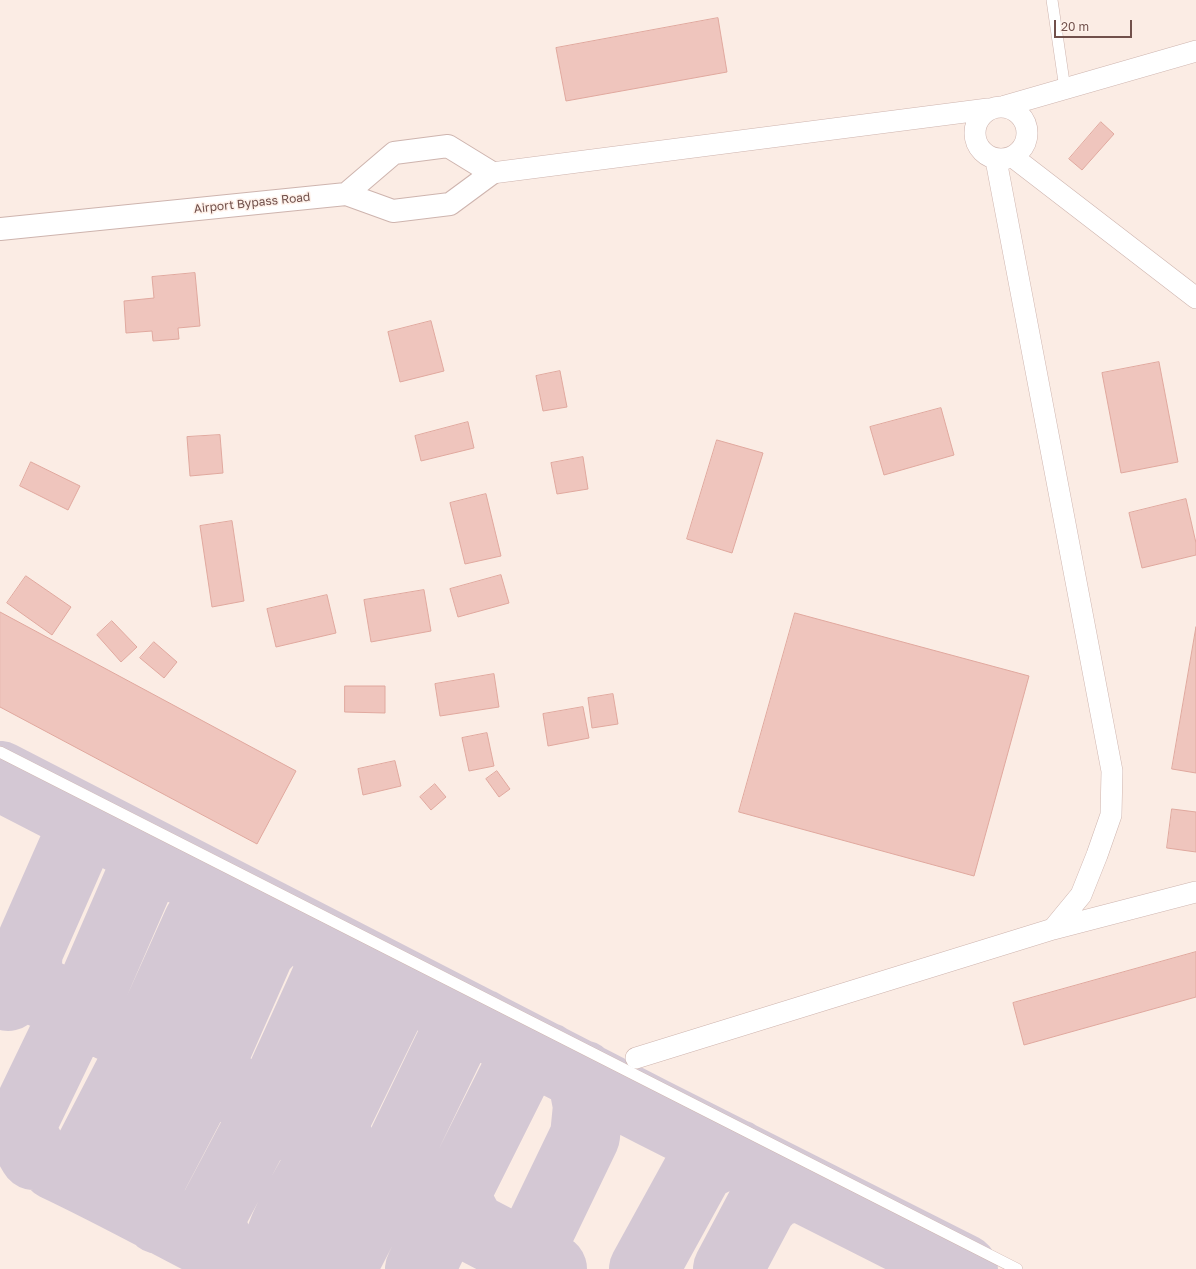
<!DOCTYPE html>
<html>
<head>
<meta charset="utf-8">
<style>
  body { margin:0 }
  #map { position:relative; width:1196px; height:1269px; overflow:hidden; background:#fbece4; font-family:"Golos Text",sans-serif }
  canvas { display:block }
  .scale { position:absolute; left:1054px; top:20px; width:78px; height:18px; box-sizing:border-box; border:2px solid #71504b; border-top:0; padding-left:5px; font-size:12px; line-height:14px; white-space:nowrap; color:#71504b; -webkit-text-stroke:3px #fef1ea; paint-order:stroke }
</style>
</head>
<body>
<div id="map">
<canvas width="1196" height="1269"></canvas>
<div class="scale">20 m</div>
</div>
<script>
const context = document.querySelector('canvas').getContext('2d');
context.lineJoin = 'round';
function strokePath(path, color, width, dash) { context.strokeStyle = color; context.lineWidth = width; context.lineCap = dash ? 'butt' : 'round'; context.setLineDash(dash || []); context.stroke(path); }
function fill(path, color) { context.fillStyle = color; context.fill(path, 'evenodd'); }
function label(font, color, halo, rows, align = 'center') {
  context.font = font + ' "Golos Text",sans-serif'; context.lineWidth = 3; context.setLineDash([]); context.textBaseline = 'middle'; context.strokeStyle = halo; context.fillStyle = color; for (const [text, x, y, turn = 0] of rows) {
    context.save(); context.translate(x, y); context.rotate((+turn || 0) * Math.PI / 180); context.textAlign = isNaN(turn) ? turn : align; if (halo) context.strokeText(text, 0, 0); context.fillText(text, 0, 0); context.restore();
  }
}
strokePath(new Path2D(`
  M 0,776 L 652,1112 L 963,1269
  M 0,972 L 163,1052 L 181,1064 L 239,1092 L 288,1124 L 349,1158 L 360,1166 L 410,1195 L 552,1269
  M 8,996 L 22,986 L 39,990 C 26,976 26,970 28,951 L 76,842 L 85,834 L 101,828
  M 195,1095 C 208,1087 211,1085 227,1087 C 217,1073 215,1067 216,1050 L 260,950 L 275,933 L 293,927
  M 34,1155 L 24,1138 L 23,1121 L 64,1036 L 76,1025 L 97,1020 L 91,995 L 94,984 L 140,878 L 149,869 L 165,862
  M 349,1158 C 339,1146 336,1136 335,1120 L 393,1001 L 406,994 L 419,992
  M 55,1165 C 121,1196 184,1232 249,1264
  M 98,1185 C 90,1175 86,1162 90,1149 L 133,1066 L 149,1052 L 163,1052 L 153,1030 L 155,1019 L 198,923 L 217,907 L 247,904
  M 159,1219 L 151,1205 L 149,1183 L 195,1095 C 195,1080 192,1074 181,1064 L 193,1062
  M 471,1227 L 458,1203 L 458,1189 L 517,1071 L 530,1059 L 546,1057
  M 221,1250 L 212,1228 L 212,1214 L 257,1129 L 274,1119 L 288,1124 C 279,1110 276,1101 278,1085 L 327,977 L 337,966 L 360,962
  M 275,1269 C 272,1241 301,1197 314,1172 C 324,1161 334,1158 349,1158
  M 341,1269 L 376,1201 L 389,1192 L 397,1191 L 410,1195 L 398,1169 L 398,1153 L 454,1037 L 469,1026 L 482,1024
  M 420,1269 C 431,1248 435,1225 462,1222
  M 521,1269 L 585,1136 L 588,1106 L 582,1075
  M 644,1269 L 699,1169 C 711,1160 721,1156 736,1154
  M 728,1269 L 762,1205 L 773,1194 L 796,1185`), '#d4c8d4', 70);
const building = new Path2D(`
  M 718,18 L 727,72 L 566,101 L 556,48 Z
  M 1101,122 L 1114,134 L 1082,170 L 1069,159 Z
  M 195,273 L 200,326 L 178,328 L 179,339 L 153,341 L 152,331 L 126,333 L 124,301 L 154,298 L 152,277 Z
  M 431,321 L 444,371 L 400,382 L 388,332 Z
  M 1159,362 L 1178,462 L 1121,473 L 1102,373 Z
  M 560,371 L 567,407 L 543,411 L 536,376 Z
  M 941,408 L 954,455 L 884,475 L 870,427 Z
  M 468,422 L 474,448 L 421,461 L 415,436 Z
  M 220,435 L 223,473 L 190,476 L 187,437 Z
  M 717,440 L 763,453 L 732,553 L 687,539 Z
  M 583,457 L 588,489 L 557,494 L 551,463 Z
  M 31,462 L 80,486 L 68,510 L 20,486 Z
  M 486,494 L 501,556 L 465,564 L 450,503 Z
  M 1186,499 L 1196,543 L 1196,555 L 1142,568 L 1129,513 Z
  M 232,521 L 244,601 L 212,607 L 200,526 Z
  M 501,575 L 509,603 L 458,617 L 450,589 Z
  M 26,576 L 71,607 L 52,635 L 7,603 Z
  M 424,590 L 431,631 L 371,642 L 364,600 Z
  M 327,595 L 336,633 L 276,647 L 267,609 Z
  M 0,612 L 296,771 L 257,844 L 0,707 Z
  M 795,613 L 1029,676 L 974,876 L 739,812 Z
  M 112,621 L 137,647 L 121,662 L 97,635 Z
  M 1196,627 L 1196,773 L 1172,769 Z
  M 154,642 L 177,662 L 164,678 L 140,658 Z
  M 494,674 L 499,707 L 440,716 L 435,684 Z
  M 345,686 L 385,686 L 385,713 L 345,712 Z
  M 613,694 L 618,724 L 592,728 L 588,698 Z
  M 583,707 L 589,738 L 548,746 L 543,714 Z
  M 487,733 L 494,766 L 469,771 L 462,738 Z
  M 395,761 L 401,786 L 363,795 L 358,769 Z
  M 497,771 L 510,789 L 499,797 L 486,779 Z
  M 435,784 L 446,797 L 431,810 L 420,797 Z
  M 1172,809 L 1196,812 L 1196,852 L 1167,848 Z
  M 1196,952 L 1196,997 L 1024,1045 L 1013,1003 Z`);
fill(building, '#efc5bd');
strokePath(building, '#e0a89e', 1);
const service = new Path2D(`
  M 1052,0 L 1065,89
  M 0,752 L 1017,1269`);
const minor = new Path2D(`
  M 1005,106 L 1196,51
  M975 133a26 26 0 1 1 52 0a26 26 0 1 1-52 0Z
  M 1013,157 L 1196,298
  M 492,173 L 988,109
  M 1053,929 L 1196,892
  M 636,1058 L 1053,929 L 1081,895 L 1097,855 L 1111,815 L 1112,771 L 996,160`);
const tertiary = new Path2D(`
  M 0,229 L 346,194 L 393,211 L 450,204 L 492,173 L 448,146 L 394,153 L 346,194`);
strokePath(service, '#ceb4ae', 12);
strokePath(minor, '#ceb4ae', 22);
strokePath(tertiary, '#ceb4ae', 24);
strokePath(service, '#fff', 11);
strokePath(minor, '#fff', 21);
strokePath(tertiary, '#fff', 22);
label('12px', '#71504b', '#fef1ea', [
  ["Airport Bypass Road",252,203,-6]
]);
</script>
</body>
</html>
